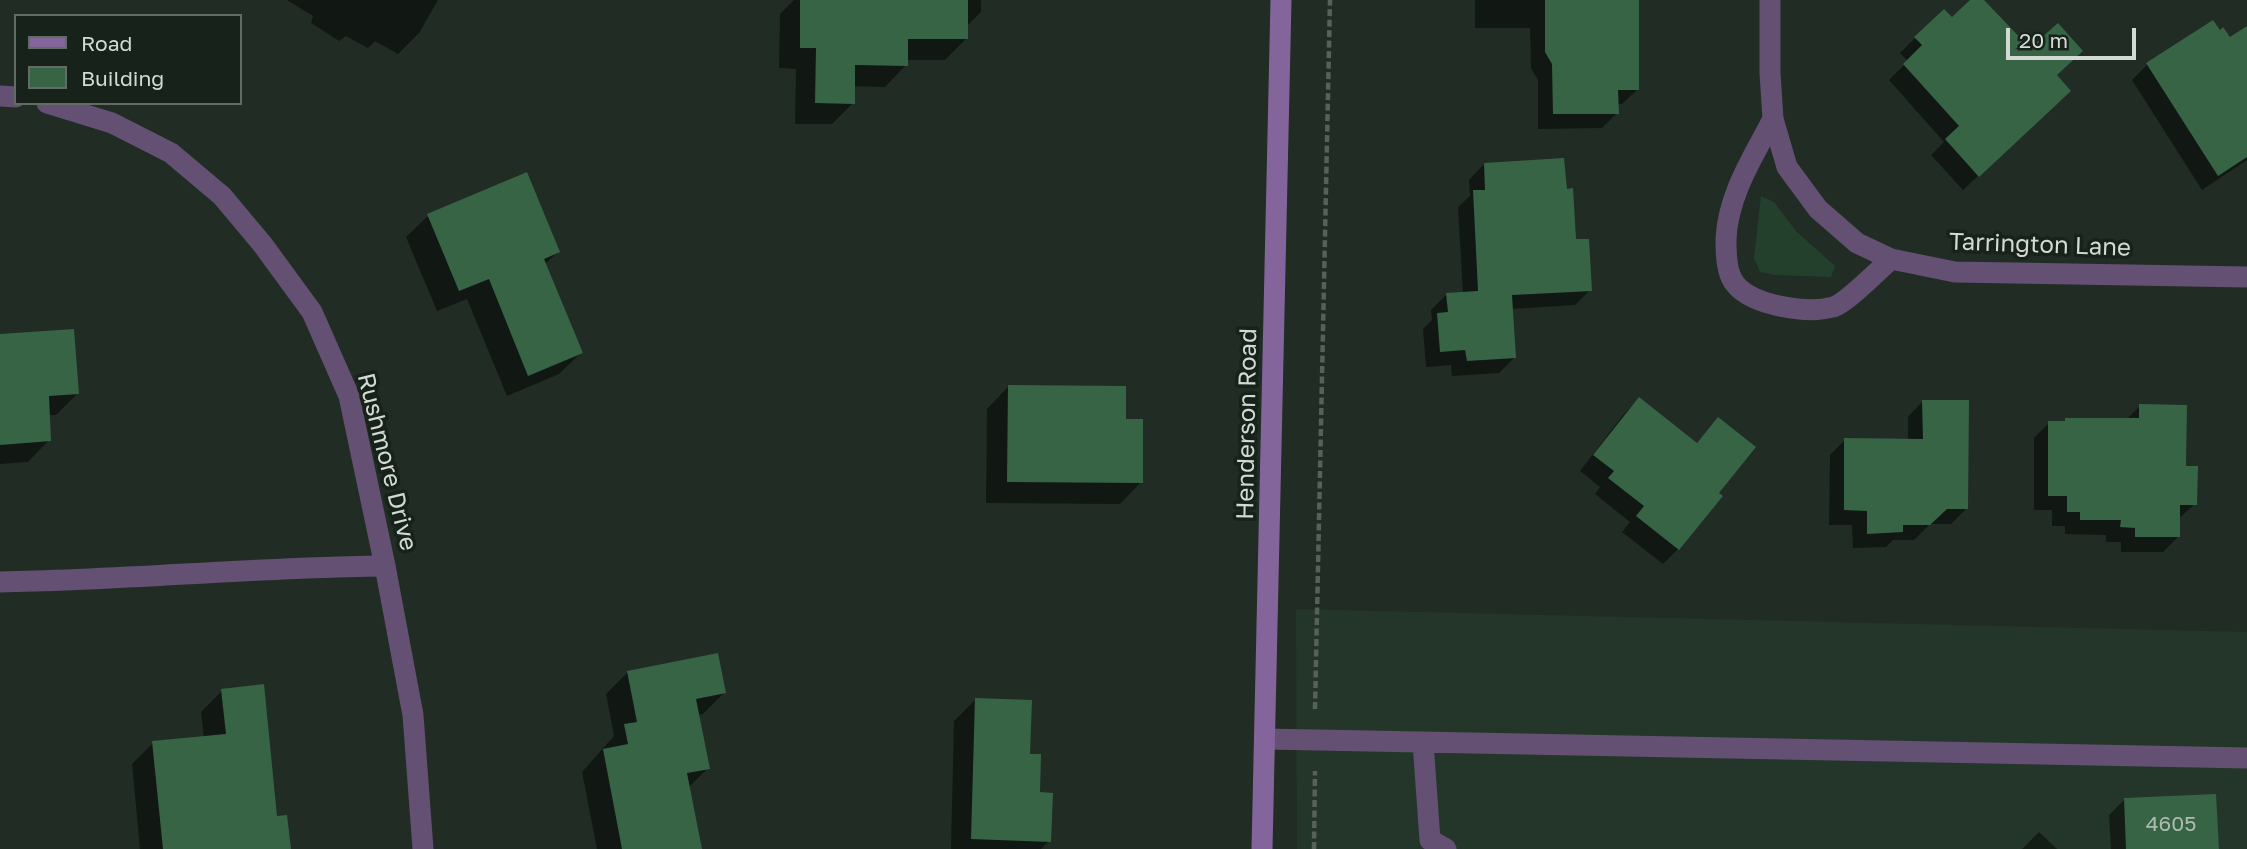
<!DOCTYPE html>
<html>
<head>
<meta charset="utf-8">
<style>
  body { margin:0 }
  #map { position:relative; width:2247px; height:849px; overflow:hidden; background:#212c24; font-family:"Golos Text",sans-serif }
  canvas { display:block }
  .legend { position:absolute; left:14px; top:14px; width:228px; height:91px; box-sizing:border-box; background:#17221a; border:2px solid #626c64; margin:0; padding:9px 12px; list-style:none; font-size:21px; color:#d3dad4 }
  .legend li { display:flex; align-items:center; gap:14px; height:35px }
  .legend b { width:35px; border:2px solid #626c64 }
  .scale { position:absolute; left:2006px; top:28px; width:130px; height:32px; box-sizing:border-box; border:4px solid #d3dad4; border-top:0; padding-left:9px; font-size:21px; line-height:24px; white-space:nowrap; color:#d3dad4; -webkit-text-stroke:5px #17221a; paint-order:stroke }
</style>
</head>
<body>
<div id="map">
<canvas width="2247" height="849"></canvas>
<ul class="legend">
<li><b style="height:9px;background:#84659b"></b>Road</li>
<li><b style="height:19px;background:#376445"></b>Building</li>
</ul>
<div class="scale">20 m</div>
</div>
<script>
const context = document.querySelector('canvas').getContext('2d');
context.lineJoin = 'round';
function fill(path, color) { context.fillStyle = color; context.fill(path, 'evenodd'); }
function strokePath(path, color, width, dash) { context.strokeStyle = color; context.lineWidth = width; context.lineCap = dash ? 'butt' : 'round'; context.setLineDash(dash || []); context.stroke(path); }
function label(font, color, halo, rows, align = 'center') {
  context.font = font + ' "Golos Text",sans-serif'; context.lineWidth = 7; context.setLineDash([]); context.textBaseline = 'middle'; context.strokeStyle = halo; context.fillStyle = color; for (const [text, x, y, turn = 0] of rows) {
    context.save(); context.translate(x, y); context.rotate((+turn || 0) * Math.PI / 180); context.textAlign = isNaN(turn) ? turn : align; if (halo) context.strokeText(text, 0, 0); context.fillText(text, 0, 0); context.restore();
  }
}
fill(new Path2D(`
  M 1296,609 L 2247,632 L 2247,849 L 1297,849 Z`), '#243629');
fill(new Path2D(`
  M 1761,196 L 1774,202 L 1796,231 L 1835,266 L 1831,277 L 1775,275 L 1760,272 L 1754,258 Z`), '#23402c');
fill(new Path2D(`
  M 287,0 L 438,0 L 419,33 L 398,54 L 375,41 L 368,48 L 346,36 L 339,41 L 311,23 L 313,16 Z
  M 794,0 L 981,0 L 981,12 L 966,27 L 966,39 L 945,60 L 906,60 L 906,65 L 885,87 L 853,86 L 853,103 L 832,124 L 795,124 L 796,69 L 779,68 L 780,14 Z
  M 1475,0 L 1638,0 L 1638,89 L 1622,104 L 1617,104 L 1617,113 L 1602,128 L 1538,129 L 1538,80 L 1531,68 L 1530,28 L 1475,28 Z
  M 1973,0 L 1982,0 L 2055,76 L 2054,106 L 1963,190 L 1931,155 L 1944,142 L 1889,80 L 1908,61 L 1900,53 L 1915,38 L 1944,11 L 1952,20 Z
  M 2247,28 L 2247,160 L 2202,190 L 2132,80 L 2148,64 L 2219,32 L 2229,40 Z
  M 1484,164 L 1590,290 L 1575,305 L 1511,309 L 1514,358 L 1499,373 L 1452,376 L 1451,365 L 1426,367 L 1423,329 L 1432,320 L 1431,310 L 1447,294 L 1463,293 L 1458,207 L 1470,196 L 1469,180 Z
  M 526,175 L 558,252 L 544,265 L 581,353 L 559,374 L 507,396 L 467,299 L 437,311 L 406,237 L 428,216 Z
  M 0,335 L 77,394 L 56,415 L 48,415 L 49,440 L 28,462 L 0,464 Z
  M 1008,387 L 1124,421 L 1141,482 L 1120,504 L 986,503 L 987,409 Z
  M 1639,399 L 1696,444 L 1718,419 L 1716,494 L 1720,496 L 1678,549 L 1663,564 L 1622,532 L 1630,522 L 1595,494 L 1600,487 L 1580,471 L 1624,414 Z
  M 1923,401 L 1966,509 L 1951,524 L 1930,524 L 1914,540 L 1893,540 L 1886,547 L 1853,548 L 1852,525 L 1829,525 L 1830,455 L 1845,440 L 1908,441 L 1908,417 Z
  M 2140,406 L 2185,468 L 2195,504 L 2178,519 L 2178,537 L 2163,552 L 2121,552 L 2121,542 L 2106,542 L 2106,535 L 2065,534 L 2065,526 L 2052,526 L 2052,510 L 2034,510 L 2034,438 L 2049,423 L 2063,423 L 2066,420 L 2126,420 Z
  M 627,673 L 724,693 L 703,714 L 697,715 L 708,768 L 688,788 L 697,849 L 597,849 L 582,772 L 614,736 L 606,694 Z
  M 222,691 L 289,849 L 140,849 L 132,764 L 153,743 L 204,738 L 201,712 Z
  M 976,699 L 1028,756 L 1049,841 L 1041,849 L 951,849 L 954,721 Z
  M 2124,800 L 2218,849 L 2111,849 L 2109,815 Z
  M 2039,832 L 2057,849 L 2022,849 Z`), '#0007');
fill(new Path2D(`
  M 800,0 L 968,0 L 968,39 L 908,39 L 908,66 L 855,65 L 855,104 L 815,103 L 816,48 L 800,48 Z
  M 1545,0 L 1639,0 L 1639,90 L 1618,90 L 1619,114 L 1553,114 L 1552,64 L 1545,52 Z
  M 1970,0 L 1984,0 L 2030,48 L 2058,23 L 2083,51 L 2057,75 L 2071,91 L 1979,177 L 1945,139 L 1959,126 L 1903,64 L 1922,45 L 1914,37 L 1944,9 L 1952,17 Z
  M 2213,20 L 2220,30 L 2223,27 L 2230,37 L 2247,26 L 2247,157 L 2218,176 L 2146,63 Z
  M 1564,158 L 1567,189 L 1573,188 L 1576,239 L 1589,239 L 1592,291 L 1512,295 L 1516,358 L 1467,361 L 1465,350 L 1440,352 L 1437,313 L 1448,312 L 1446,293 L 1478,291 L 1473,190 L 1485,190 L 1484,163 Z
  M 527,172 L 560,252 L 544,259 L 583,353 L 528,376 L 489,279 L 459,291 L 427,214 Z
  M 74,329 L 79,394 L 49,396 L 51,441 L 0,445 L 0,334 Z
  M 1008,385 L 1126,386 L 1126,419 L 1143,419 L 1143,483 L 1007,482 Z
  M 1639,397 L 1697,443 L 1718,417 L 1756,447 L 1719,493 L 1723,496 L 1679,550 L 1636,516 L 1644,506 L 1608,478 L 1614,471 L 1593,455 Z
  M 1922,400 L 1969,400 L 1968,509 L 1947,509 L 1930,525 L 1903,525 L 1903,532 L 1867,534 L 1867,511 L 1844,510 L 1844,438 L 1923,439 Z
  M 2139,404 L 2187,405 L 2186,466 L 2198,466 L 2197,505 L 2180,505 L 2180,537 L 2135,537 L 2135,528 L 2120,527 L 2121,520 L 2080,520 L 2080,512 L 2067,512 L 2067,496 L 2048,496 L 2048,421 L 2065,421 L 2065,418 L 2139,418 Z
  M 718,653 L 726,693 L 696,699 L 710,769 L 687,773 L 702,849 L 622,849 L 603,749 L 628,744 L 624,724 L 637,722 L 627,671 Z
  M 264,684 L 277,816 L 287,815 L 291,849 L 163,849 L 152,741 L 226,734 L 221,689 Z
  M 975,698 L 1032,700 L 1030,754 L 1041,754 L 1040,792 L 1053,793 L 1051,842 L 971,839 Z
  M 2216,794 L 2219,849 L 2126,849 L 2124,798 Z`), '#376445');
strokePath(new Path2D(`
  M 1315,709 L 1330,0
  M 1314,849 L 1315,771`), '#576159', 4.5, [7, 3.5]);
strokePath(new Path2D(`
  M 1773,119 C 1753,157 1728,195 1726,239 C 1726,253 1726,274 1736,285 C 1754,306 1808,314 1833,307 C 1845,304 1880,269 1891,259
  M 0,582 C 129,580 257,567 385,566
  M 1265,739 L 2247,758
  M 1423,742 L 1430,840 L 1446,849`), '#635072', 21);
strokePath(new Path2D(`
  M 1770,0 L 1770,73 L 1773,119 L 1787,167 L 1818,209 L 1857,243 L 1891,259 L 1955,272 L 2247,277
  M 0,96 L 16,97
  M 47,103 L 112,123 L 171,153 L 222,196 L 263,245 L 312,312 L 349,396 L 385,566 L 413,715 L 423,849`), '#635072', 21);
strokePath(new Path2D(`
  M 1262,849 L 1281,0`), '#84659b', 21);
label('21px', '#acbcb0', null, [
  ["4605",2171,824]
]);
label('24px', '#d3dad4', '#17221a', [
  ["Tarrington Lane",2040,245,2],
  ["Henderson Road",1247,424,-89],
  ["Rushmore Drive",387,462,76]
]);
</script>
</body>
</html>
